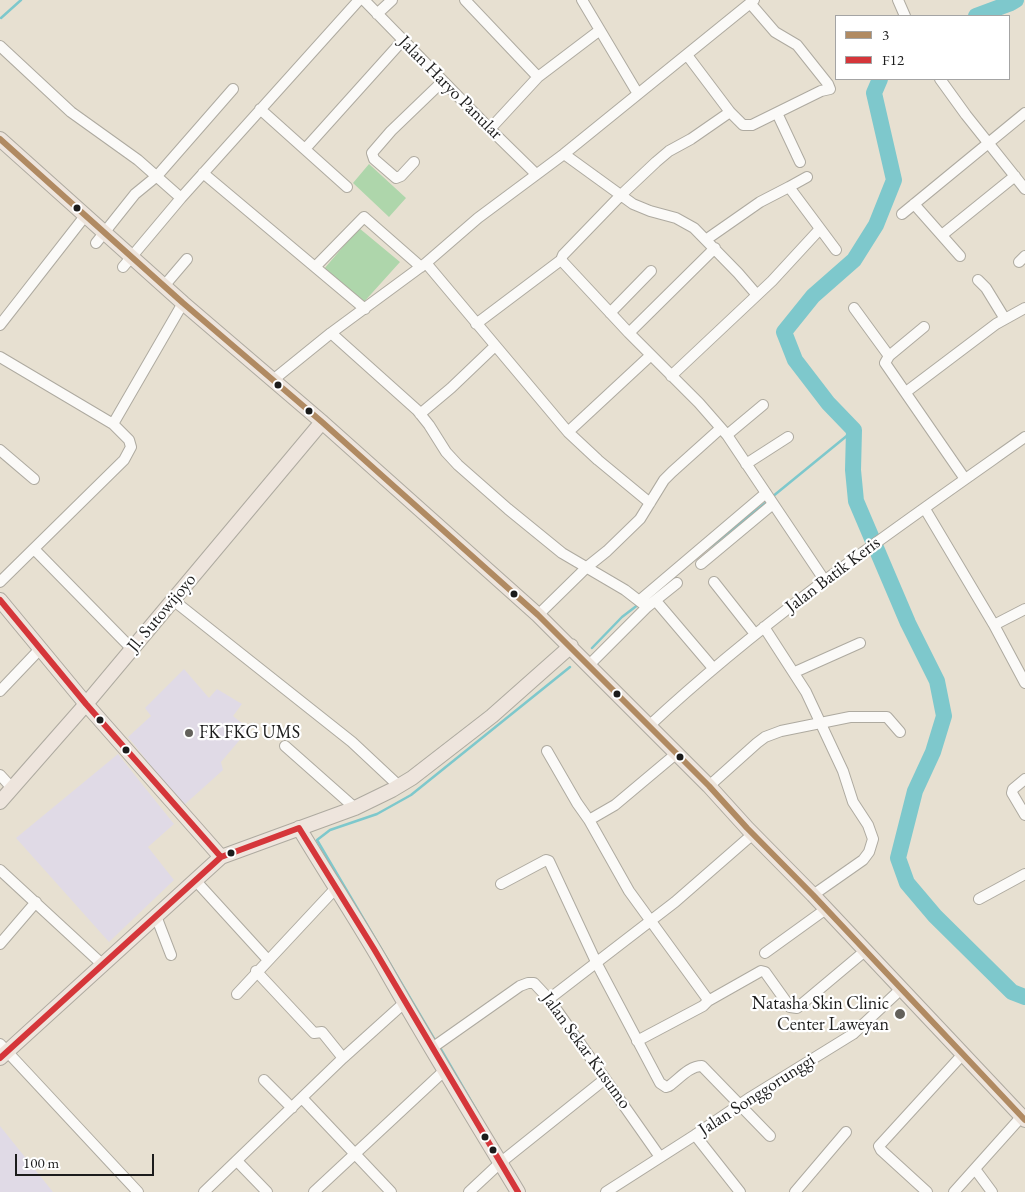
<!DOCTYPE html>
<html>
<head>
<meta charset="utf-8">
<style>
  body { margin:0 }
  #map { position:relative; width:1025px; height:1192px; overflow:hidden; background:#e7e0d1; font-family:"EB Garamond",serif }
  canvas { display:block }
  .legend { position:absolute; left:835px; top:15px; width:175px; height:65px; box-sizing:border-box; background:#fff; border:1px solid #a4a4a4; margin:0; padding:6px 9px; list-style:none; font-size:15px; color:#1c1c1c }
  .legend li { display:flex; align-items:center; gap:10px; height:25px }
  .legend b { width:25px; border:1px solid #a4a4a4 }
  .scale { position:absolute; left:15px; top:1154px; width:139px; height:22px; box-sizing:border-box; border:2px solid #1c1c1c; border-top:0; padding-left:6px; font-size:15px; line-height:18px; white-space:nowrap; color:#1c1c1c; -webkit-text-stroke:4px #fff; paint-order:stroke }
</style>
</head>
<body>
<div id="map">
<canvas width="1025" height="1192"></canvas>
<ul class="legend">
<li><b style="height:6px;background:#b08a62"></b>3</li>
<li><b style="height:6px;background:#d5363a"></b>F12</li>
</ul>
<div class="scale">100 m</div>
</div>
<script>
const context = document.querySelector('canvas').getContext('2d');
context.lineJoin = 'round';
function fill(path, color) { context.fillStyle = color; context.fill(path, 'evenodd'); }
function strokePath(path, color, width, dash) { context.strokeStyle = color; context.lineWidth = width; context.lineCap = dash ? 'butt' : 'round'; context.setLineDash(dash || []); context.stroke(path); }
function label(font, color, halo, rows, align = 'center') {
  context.font = font + ' "EB Garamond",serif'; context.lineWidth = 4.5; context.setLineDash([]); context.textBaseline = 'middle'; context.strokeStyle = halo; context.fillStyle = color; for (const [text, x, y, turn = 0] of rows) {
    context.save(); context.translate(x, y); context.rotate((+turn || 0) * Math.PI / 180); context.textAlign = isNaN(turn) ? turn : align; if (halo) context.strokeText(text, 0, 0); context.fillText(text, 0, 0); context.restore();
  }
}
fill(new Path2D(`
  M 184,669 L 209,698 L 217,689 L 242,704 L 233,716 L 249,729 L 221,762 L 223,770 L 183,806 L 128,737 L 151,716 L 145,708 Z
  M 118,754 L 174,824 L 148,847 L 174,880 L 109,942 L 16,838 Z
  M 0,1126 L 53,1192 L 0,1192 Z`), '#e0dae6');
fill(new Path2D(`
  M 369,164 L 406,198 L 389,217 L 353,183 Z
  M 359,228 L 400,262 L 363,303 L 324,269 Z`), '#aed6ab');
strokePath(new Path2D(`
  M 1,18 L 21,0
  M 772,497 L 854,430
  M 710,547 L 768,501
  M 592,648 L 622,617 L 639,604
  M 436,1042 L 317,840 L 330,830 L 377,814 L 411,795 L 570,667
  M 439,1046 L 478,1113`), '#7ec8cc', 2.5);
strokePath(new Path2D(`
  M 976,16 L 1011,3 L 1016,0
  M 880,79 L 874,93 L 894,180 L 876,225 L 854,260 L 813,296 L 784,332 L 795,360 L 828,403 L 854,430 L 853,470 L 856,501 L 908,623 L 937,681 L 944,716 L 933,752 L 915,791 L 898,858 L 907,883 L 935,916 L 1012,992 L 1025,997`), '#7ec8cc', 16);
const minor = new Path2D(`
  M 364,0 L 490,129 L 536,174
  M 465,0 L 538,77
  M 582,0 L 638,94
  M 898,0 L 905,16
  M 377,14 L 392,0
  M 0,46 L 71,112 L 138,160 L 181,198
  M 687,55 L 730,112 L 743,125 L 752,125 L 821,91 L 830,89 L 828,84 L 797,45 L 775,32 L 750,3
  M 940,79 L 966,115 L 1025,189
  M 260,109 L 347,187
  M 730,112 L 691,139 L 669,151 L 656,162 L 621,195 L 563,255 L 561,260 L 629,333 L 699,403 L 727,435 L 825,581
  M 777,113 L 800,162
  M 490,129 L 538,77 L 600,30
  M 305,149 L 403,40
  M 564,154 L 633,204 L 650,211 L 676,218 L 694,228 L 738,273 L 757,295
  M 414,162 L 401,176 L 396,178 L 374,159 L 372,153 L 391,131 L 443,81
  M 203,173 L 365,309
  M 789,187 L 807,177
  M 914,204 L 960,256
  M 902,214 L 1025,113
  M 942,235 L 1015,176
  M 707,239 L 760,202 L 789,187 L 836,250
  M 96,243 L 135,194 L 157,176 L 233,89
  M 1019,262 L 1025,256
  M 426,263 L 568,432 L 598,460 L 650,503
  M 123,267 L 181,198 L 359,0
  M 315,267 L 364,217 L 421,267
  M 978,280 L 986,288 L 1005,319
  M 164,286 L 187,259
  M 854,308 L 889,356
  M 610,313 L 651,271
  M 476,324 L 561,260
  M 0,325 L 85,216
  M 924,327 L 889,356 L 885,363 L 965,479
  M 331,333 L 417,410 L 429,425 L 446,452 L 458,465 L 508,509 L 562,553 L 625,590 L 647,607
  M 629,333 L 715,248
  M 0,357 L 113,424 L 129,440 L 131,447 L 124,460 L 0,582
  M 671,376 L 772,281 L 819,230
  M 273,380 L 331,333 L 426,263 L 478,218 L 564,154 L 754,0
  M 906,392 L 996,324 L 1025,308
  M 420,414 L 451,388 L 495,346
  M 113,424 L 183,303
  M 568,432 L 651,355
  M 727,435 L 763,405
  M 0,450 L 34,479
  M 746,464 L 788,437
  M 925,509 L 994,625 L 1025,683
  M 34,549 L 132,649
  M 701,564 L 773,504
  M 714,582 L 755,634
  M 173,600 L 352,742 L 399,786
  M 640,600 L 766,493
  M 656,601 L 713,668
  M 538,615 L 587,567 L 607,551 L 640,519 L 664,480 L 672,472 L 721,428
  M 994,625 L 1025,609
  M 764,627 L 806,692 L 843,771 L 853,802 L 868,825 L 873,839 L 869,852 L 863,860 L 813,895
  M 590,664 L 647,607 L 677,583
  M 795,672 L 860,643
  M 0,691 L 40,649
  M 650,725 C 766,617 896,528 1025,437
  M 285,746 L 355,808
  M 547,751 L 577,803 L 589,820 L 629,891 L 706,997 L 708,1001
  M 0,775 L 12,788
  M 1025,779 L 1013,789 L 1012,793 L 1025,815
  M 709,786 L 757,743 L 765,737 L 781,731 L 850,717 L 887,717 L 900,732
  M 589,820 L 615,805 L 677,753
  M 0,870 L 103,965
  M 195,880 L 268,960
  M 501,884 L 546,860 L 549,861 L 597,964 L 660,1083 L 666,1087 L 669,1086 C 679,1079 689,1066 702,1066 L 770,1136
  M 979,899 L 1025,874
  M 156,916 L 171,955
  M 0,944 L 36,902
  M 765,953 L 826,909
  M 256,971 L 314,1033 L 322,1032 L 343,1058
  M 237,994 L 335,889
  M 549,999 L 675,902 L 753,834
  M 637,1041 L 703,1006 L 708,1001 L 761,971 L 765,972 L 790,1007 L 797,1008 L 865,951
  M 0,1044 L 138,1192
  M 432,1048 L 520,986 L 528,983 L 534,983 L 549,999 L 660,1157
  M 264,1080 L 292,1108
  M 302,1098 L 391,1192
  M 695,1135 L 740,1192
  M 237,1161 L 267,1192
  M 975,1169 L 992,1192
  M 204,1192 L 343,1058 L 403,1004
  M 314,1192 L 444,1071
  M 469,1192 L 500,1163 L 605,1079
  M 606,1192 L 695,1135 L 751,1097 L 853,1034 L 901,989
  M 795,1192 L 846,1132
  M 927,1192 L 881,1150 L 879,1146 L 963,1054
  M 954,1192 L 1022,1116`);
const major = new Path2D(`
  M 0,139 L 183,303 L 322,422 L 538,615 L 709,786 L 747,828 L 813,895 L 1025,1120
  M 0,600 L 86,704 L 221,857
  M 0,802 L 86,704 L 322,422
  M 299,828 C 327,875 357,920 384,967 C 427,1043 473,1117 518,1192
  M 0,1058 L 221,857 L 355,808 L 392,790 L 412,778 L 492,716 L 571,646`);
strokePath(minor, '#aeaaa0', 12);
strokePath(major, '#aeaaa0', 16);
strokePath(minor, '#fbfaf8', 10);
strokePath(major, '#eee5dd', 14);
strokePath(new Path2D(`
  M 0,139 L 183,303 L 322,422 L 538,615 L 709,786 L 747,828 L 813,895 L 1025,1120`), '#b08a62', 6);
strokePath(new Path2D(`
  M 0,600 L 86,704 L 221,857
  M 0,1058 L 221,857 L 299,828 L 374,949 L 518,1192`), '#d5363a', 6);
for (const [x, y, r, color] of [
  [77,208,4.5,"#1c1c1c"],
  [278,385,4.5,"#1c1c1c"],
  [309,411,4.5,"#1c1c1c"],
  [514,594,4.5,"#1c1c1c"],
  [617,694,4.5,"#1c1c1c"],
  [100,720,4.5,"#1c1c1c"],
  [189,733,5,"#63615b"],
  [126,750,4.5,"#1c1c1c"],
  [680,757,4.5,"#1c1c1c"],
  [231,853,4.5,"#1c1c1c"],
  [900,1014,6,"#63615b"],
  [485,1137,4.5,"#1c1c1c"],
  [493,1150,4.5,"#1c1c1c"]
]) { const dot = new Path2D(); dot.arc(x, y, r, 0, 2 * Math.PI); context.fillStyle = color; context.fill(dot); strokePath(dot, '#fff', 2); }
label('18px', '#1c1c1c', '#fff', [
  ["Jalan Haryo Panular",450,88,45],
  ["Jalan Batik Keris",833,575,-37],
  ["Jl. Sutowijoyo",162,613,-50],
  ["Jalan Sekar Kusumo",586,1051,54],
  ["Jalan Songgorunggi",757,1095,-33]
]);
label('18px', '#1c1c1c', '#fff', [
  ["FK FKG UMS",199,733],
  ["Natasha Skin Clinic",889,1004,"right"],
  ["Center Laweyan",889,1025,"right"]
], 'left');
</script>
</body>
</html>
